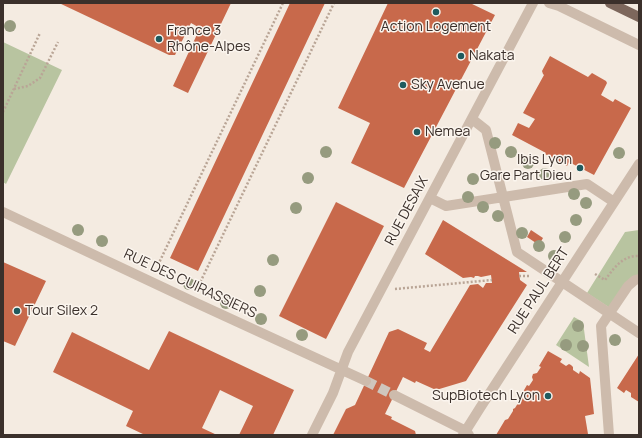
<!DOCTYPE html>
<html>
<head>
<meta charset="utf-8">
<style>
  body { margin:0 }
  #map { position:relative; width:642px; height:438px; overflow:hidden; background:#f4ebe1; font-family:Manrope,sans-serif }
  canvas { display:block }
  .frame { position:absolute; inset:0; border:4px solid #3b302b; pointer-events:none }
</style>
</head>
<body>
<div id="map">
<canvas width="642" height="438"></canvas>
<div class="frame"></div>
</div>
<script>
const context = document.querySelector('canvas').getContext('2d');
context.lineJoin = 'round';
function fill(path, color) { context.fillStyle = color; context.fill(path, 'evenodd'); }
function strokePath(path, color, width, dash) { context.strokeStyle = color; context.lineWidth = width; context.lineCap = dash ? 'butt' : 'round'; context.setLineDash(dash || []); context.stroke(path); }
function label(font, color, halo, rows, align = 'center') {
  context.font = font + ' Manrope,sans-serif'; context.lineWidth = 3; context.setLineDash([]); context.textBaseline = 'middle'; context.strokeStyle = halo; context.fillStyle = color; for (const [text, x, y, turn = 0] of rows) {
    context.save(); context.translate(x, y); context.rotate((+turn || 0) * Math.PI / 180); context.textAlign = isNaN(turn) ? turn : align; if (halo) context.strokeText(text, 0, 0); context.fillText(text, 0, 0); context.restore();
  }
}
fill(new Path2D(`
  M 3,42 L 62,70 L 6,184 L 3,182 Z
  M 639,230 L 639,276 L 610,308 L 587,293 L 625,232 Z
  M 574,317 L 583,322 L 589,367 L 556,345 Z`), '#b8c4a0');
fill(new Path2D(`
  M 59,3 L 231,3 L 188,93 L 173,86 L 200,28 L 191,23 L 175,55 L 169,55 Z
  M 290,3 L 325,3 L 198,271 L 170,258 Z
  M 388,3 L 470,3 L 495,15 L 404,188 L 351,163 L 370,123 L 338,108 Z
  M 550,56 L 588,77 L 592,73 L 606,81 L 607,83 L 601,95 L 613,102 L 615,99 L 631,108 L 594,175 L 569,162 L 567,166 L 545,154 L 546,153 L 512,135 L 518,123 L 529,128 L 535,119 L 523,113 L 544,75 L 543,74 L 542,71 Z
  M 336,202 L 384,226 L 326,339 L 279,316 Z
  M 443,220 L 527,272 L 519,272 L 520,280 L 527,285 L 466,381 L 436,390 L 416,381 L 415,383 L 403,377 L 385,414 L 392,417 L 391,419 L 415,431 L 416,435 L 333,435 L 346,409 L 355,405 L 389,332 L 398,329 L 427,343 L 424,349 L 430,352 L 470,285 L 478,284 L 483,288 L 486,283 L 492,283 L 491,275 L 481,277 L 478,276 L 475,276 L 474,278 L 471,277 L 463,278 L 425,254 Z
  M 531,230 L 543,238 L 539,245 L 527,237 Z
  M 3,262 L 46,281 L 15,346 L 3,341 Z
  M 169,331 L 294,390 L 273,435 L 239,435 L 253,406 L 220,390 L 202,428 L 217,435 L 145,435 L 126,426 L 133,411 L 53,372 L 72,332 L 149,370 Z
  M 548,351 L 562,359 L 560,362 L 566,366 L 569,364 L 571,365 L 573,367 L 573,370 L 579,374 L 580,371 L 590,378 L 594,414 L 585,416 L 588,434 L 590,435 L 496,435 L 505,420 L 508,419 L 513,411 L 513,409 L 515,408 L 520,400 L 520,397 L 527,385 L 529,386 L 533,380 L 532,377 L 533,374 L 537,373 L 541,367 L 539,366 Z
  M 639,354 L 639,402 L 631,397 L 631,393 L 626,390 L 624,393 L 617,388 Z`), '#c8694b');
strokePath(new Path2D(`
  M 366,381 L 394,395`), '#cfc6bd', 10, [10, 5]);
strokePath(new Path2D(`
  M 14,89 L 28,86 L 40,78 L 58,42
  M 3,112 L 40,33
  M 158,265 L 283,3
  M 595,274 L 605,280 C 614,268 623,255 639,256
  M 519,276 L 529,276
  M 197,289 L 334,3
  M 395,289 L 492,280`), '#b9a596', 2.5, [2, 2]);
strokePath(new Path2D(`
  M 549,3 L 559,6 L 639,45
  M 472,119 L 486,130 L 517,252 L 639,333
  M 430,198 L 446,206 L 587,184 L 614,202
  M 3,212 L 192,301 L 366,381
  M 394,395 L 466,431 L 469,435
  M 312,435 L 333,393 L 348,352 L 533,3
  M 463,435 L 480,408 L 639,164
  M 609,435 L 601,326 L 628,286 L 635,280 L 639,279`), '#cdbbac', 10);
strokePath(new Path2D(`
  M 610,3 L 639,17`), '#7d675c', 10);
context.fillStyle = '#969b7f';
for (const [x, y] of [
  [10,26],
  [495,143],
  [326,152],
  [511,152],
  [619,153],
  [528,163],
  [545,174],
  [308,178],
  [473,179],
  [574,194],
  [468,197],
  [586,203],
  [483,207],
  [296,208],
  [498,216],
  [576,220],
  [78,230],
  [522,233],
  [565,237],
  [102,241],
  [539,246],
  [554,256],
  [273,260],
  [189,284],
  [260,291],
  [226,303],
  [261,319],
  [578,326],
  [302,335],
  [615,340],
  [566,345],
  [583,346]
]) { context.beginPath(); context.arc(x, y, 6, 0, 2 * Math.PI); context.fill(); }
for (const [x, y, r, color] of [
  [436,12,4,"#1f5a5e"],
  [159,39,4,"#1f5a5e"],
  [461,56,4,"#1f5a5e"],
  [403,85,4,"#1f5a5e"],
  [417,132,4,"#1f5a5e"],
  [580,168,4,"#1f5a5e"],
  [17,311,4,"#1f5a5e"],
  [548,396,4,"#1f5a5e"]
]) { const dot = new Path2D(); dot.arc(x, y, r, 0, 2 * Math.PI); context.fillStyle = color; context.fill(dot); strokePath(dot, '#fbf5ee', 1.5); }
label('14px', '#3b302b', '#fbf5ee', [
  ["Action Logement",436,27,"center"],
  ["France 3",167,31],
  ["Rhône-Alpes",167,47],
  ["Nakata",469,56],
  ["Sky Avenue",411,85],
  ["Nemea",425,132],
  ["Ibis Lyon",572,160,"right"],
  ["Gare Part Dieu",572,176,"right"],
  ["Tour Silex 2",25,311],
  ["SupBiotech Lyon",540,396,"right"]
], 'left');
label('14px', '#3b302b', '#fbf5ee', [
  ["RUE DESAIX",407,211,-62],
  ["RUE DES CUIRASSIERS",190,284,25],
  ["RUE PAUL BERT",539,291,-57]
]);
</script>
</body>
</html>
